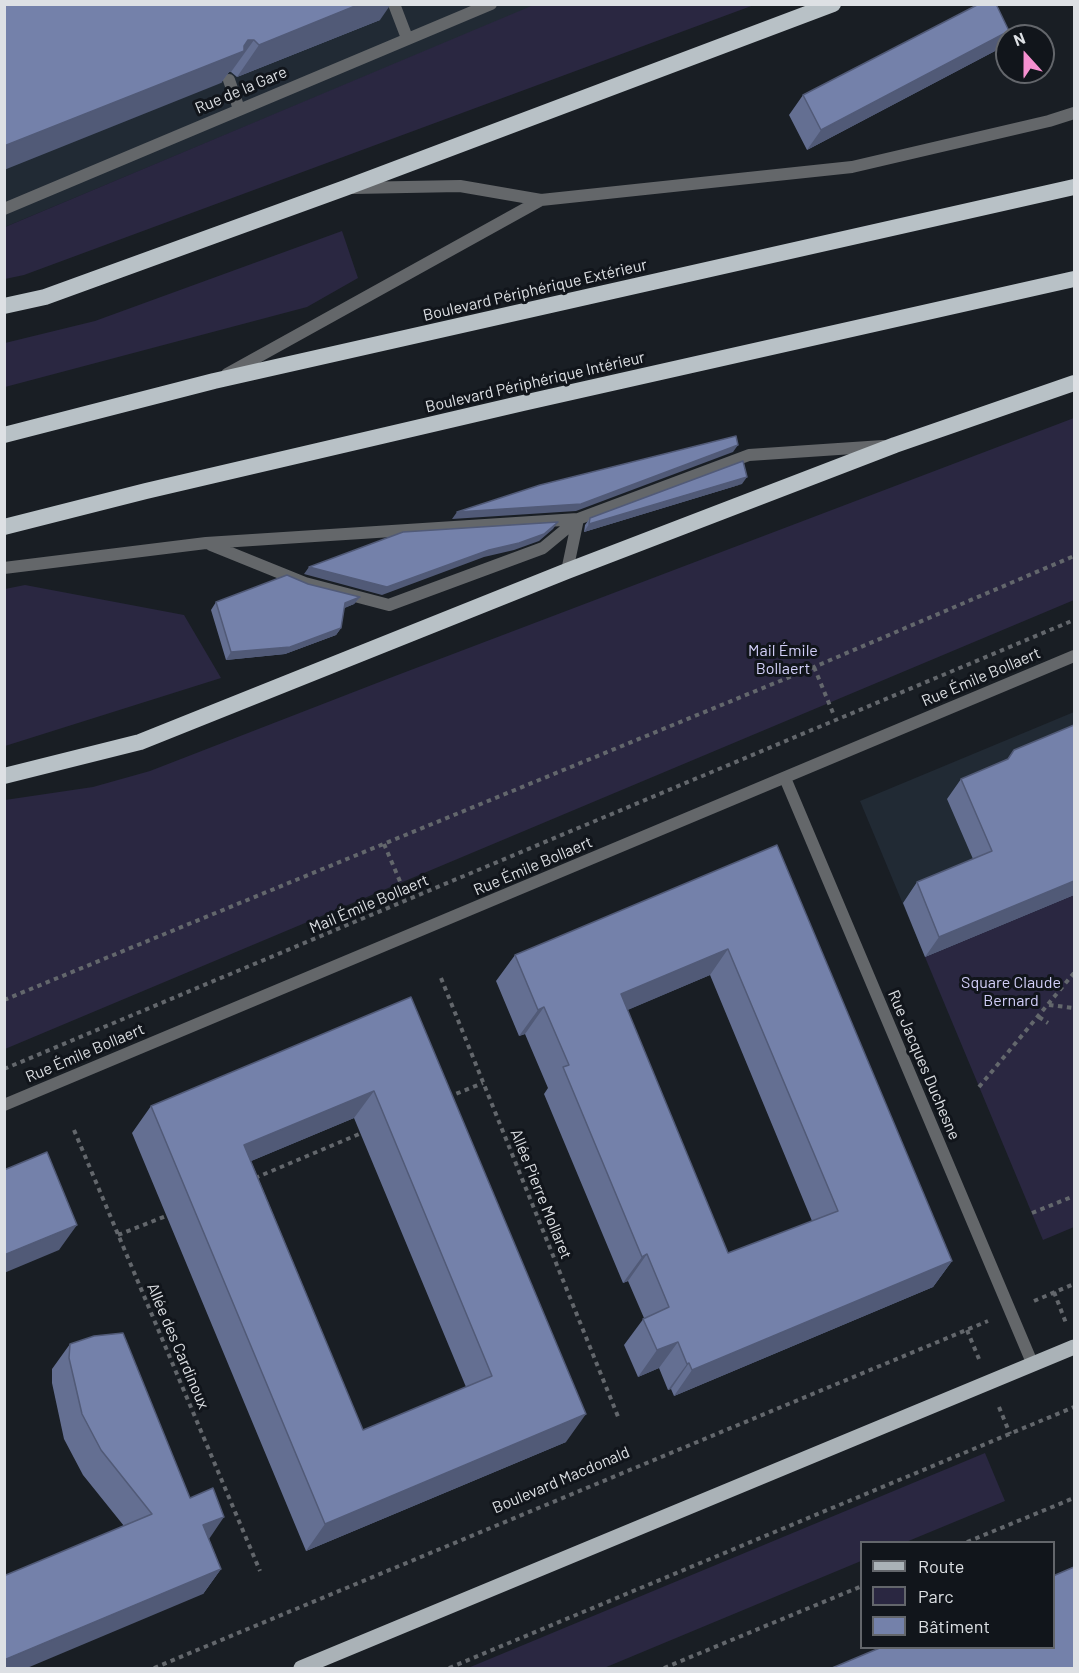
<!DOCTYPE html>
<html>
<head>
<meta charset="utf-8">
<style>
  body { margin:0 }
  #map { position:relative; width:1079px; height:1673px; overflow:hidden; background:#191e24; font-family:Barlow,sans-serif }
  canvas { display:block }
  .frame { position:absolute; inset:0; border:6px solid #dde0e4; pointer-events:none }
  .legend { position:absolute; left:860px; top:1541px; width:195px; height:108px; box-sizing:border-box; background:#11151b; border:2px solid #63666b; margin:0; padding:8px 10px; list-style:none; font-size:18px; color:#dde0e4 }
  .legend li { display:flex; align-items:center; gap:12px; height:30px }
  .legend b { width:30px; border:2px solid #63666b }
  .north { position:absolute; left:995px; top:24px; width:60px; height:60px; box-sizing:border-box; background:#11151b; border:2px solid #63666b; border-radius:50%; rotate:339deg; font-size:16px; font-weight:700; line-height:24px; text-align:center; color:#dde0e4 }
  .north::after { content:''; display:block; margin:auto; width:21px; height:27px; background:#f690d0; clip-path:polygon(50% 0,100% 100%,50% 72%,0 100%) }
</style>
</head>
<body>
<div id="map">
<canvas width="1079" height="1673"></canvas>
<div class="frame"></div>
<ul class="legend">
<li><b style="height:8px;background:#aab2b7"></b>Route</li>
<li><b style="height:16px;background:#2a2741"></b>Parc</li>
<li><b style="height:16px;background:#7481aa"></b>Bâtiment</li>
</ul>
<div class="north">N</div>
</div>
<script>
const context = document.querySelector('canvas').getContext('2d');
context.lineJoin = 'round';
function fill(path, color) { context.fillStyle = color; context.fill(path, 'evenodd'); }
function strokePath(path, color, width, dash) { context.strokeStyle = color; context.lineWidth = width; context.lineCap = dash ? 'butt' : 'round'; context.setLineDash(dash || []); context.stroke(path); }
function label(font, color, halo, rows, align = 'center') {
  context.font = font + ' Barlow,sans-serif'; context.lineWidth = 6; context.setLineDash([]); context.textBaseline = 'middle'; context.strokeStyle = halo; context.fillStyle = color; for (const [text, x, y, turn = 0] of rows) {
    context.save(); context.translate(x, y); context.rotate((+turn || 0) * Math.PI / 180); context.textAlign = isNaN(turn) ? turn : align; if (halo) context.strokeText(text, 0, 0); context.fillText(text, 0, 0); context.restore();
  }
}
fill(new Path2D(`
  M 5,5 L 536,5 L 5,227 Z
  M 1074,712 L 1074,895 L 925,957 L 860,801 Z`), '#212a34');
fill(new Path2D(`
  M 536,4 L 754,5 L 24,275 L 5,279 L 5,227 Z
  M 342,231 L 358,278 L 307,307 L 5,387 L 5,343 L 95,321 Z
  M 1074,418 L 1074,600 L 5,1049 L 5,800 L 93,787 L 150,771 L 395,676 Z
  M 25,585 L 184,615 L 221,678 L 5,746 L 5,589 Z
  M 1074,895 L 1074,1227 L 1043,1240 L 925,957 Z
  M 985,1453 L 1005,1501 L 906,1542 L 862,1542 L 861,1561 L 604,1668 L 468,1668 Z`), '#2a2741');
strokePath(new Path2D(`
  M 814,667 L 833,713
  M 384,844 L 405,893
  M 441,978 L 619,1419
  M 4,1000 L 814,667 L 1074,556
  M 1049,1005 L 1074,1008
  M 1039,1017 L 1048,1023
  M 4,1069 L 1074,620
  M 979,1087 L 1074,973
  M 448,1097 L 483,1083
  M 74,1130 L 260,1571
  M 255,1178 L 364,1132
  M 1032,1213 L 1074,1196
  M 118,1235 L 171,1214
  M 1054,1292 L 1066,1323
  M 1034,1301 L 1074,1284
  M 967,1330 L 979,1359
  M 999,1407 L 1010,1434
  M 967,1542 L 1074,1498
  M 154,1668 L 988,1321
  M 449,1668 L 1074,1407
  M 664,1668 L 862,1586`), '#63676c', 4, [4.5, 4.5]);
strokePath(new Path2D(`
  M 394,4 L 407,38
  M 229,80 L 239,109
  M 353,188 L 460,186 L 541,200 L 852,167 L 1049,121 L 1074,113
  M 4,209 L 491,4
  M 227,374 L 541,200
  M 211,545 L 305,583 L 389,605 L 543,548 L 578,519
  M 4,568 L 206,543 L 578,519 L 749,455 L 883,446
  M 567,571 L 578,519`), '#64676a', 12);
strokePath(new Path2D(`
  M 785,778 L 1033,1365
  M 4,1105 L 1074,656`), '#64676a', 12);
strokePath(new Path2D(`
  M 301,1668 L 1074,1347`), '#aab2b7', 15);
strokePath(new Path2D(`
  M 4,306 L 45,297 L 345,188 L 833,4
  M 4,435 L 214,381 L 1074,187
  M 4,527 L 146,491 L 523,403 L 1074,279
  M 4,776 L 140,742 L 567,571 L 895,445 L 1074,383`), '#b8c1c6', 16);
fill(new Path2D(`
  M 4,4 L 380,20 L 237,77 L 231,72 L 229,72 L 221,83 Z
  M 1009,31 L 995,51 L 807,150 L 789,115 L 803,95 Z
  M 742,484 L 584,532 L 585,525 L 590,518 Z
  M 308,584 L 360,597 L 354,604 L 344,608 L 341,628 L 336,635 L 285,654 L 226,660 L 211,610 L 216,602 Z
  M 1014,750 L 1074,895 L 925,957 L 903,903 L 917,882 L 973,859 L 947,799 L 961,779 L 1007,760 Z
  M 777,845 L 952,1261 L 933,1287 L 674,1396 L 671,1389 L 668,1390 L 659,1368 L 638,1377 L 624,1345 L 644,1318 L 628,1281 L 623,1283 L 544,1094 L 548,1088 L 525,1034 L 519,1036 L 496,981 L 515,955 ZM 710,975 L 812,1221 L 728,1253 L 627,1010 Z
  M 411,997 L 566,1442 L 306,1551 L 132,1133 L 151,1106 ZM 354,1118 L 466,1387 L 363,1430 L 251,1161 Z
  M 70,1344 L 190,1498 L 209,1539 L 221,1569 L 203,1594 L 6,1575 L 124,1526 L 83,1475 L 64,1439 L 52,1383 L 52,1369 Z`), '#646f92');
fill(new Path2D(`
  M 360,4 L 391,4 L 380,20 L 237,77 L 259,45 Z
  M 1009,31 L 995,51 L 807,150 L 821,130 Z
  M 248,40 L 254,40 L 231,72 L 229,72 L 221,83 L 4,170 L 4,146 Z
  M 738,445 L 733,452 L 576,511 L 452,519 L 457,512 Z
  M 747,477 L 742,484 L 584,532 L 589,524 Z
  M 558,522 L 553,529 L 539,541 L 514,550 L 484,557 L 382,595 L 304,574 L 309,567 Z
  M 360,597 L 354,604 L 340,610 L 345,603 Z
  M 341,628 L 336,635 L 285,654 L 226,660 L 231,652 Z
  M 1074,881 L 1074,895 L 925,957 L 939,937 Z
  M 728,949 L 710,975 L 602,1021 L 621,994 Z
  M 544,1007 L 525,1034 L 519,1036 L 538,1010 Z
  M 374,1091 L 354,1118 L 225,1172 L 244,1145 Z
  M 77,1225 L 59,1250 L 4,1273 L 4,1255 Z
  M 647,1254 L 628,1281 L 623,1283 L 642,1257 Z
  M 952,1261 L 933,1287 L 674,1396 L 692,1370 Z
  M 678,1342 L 659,1368 L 638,1377 L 657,1350 Z
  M 689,1363 L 671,1389 L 668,1390 L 687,1364 Z
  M 586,1414 L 566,1442 L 306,1551 L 325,1524 Z
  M 224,1517 L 207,1542 L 203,1525 Z
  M 221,1569 L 203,1594 L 27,1668 L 4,1668 L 4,1660 Z`), '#515a77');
const building = new Path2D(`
  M 4,4 L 360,4 L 259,45 L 254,40 L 248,40 L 244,46 L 244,51 L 4,146 Z
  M 979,4 L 996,4 L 1009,31 L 821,130 L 803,95 Z
  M 736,436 L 738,445 L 581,504 L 457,512 L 540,485 Z
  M 743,461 L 747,477 L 589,524 L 590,518 Z
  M 558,522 L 544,534 L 519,543 L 489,550 L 387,587 L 309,567 L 403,532 Z
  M 287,575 L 308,584 L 360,597 L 345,603 L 341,628 L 290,647 L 231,652 L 216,602 Z
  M 1074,725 L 1074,881 L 939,937 L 917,882 L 992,851 L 961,779 L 1008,759 L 1014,750 Z
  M 777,845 L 952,1261 L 692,1370 L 689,1363 L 687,1364 L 678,1342 L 657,1350 L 643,1319 L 669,1307 L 647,1254 L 642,1257 L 563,1067 L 569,1065 L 544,1007 L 538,1010 L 515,955 ZM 728,949 L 838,1211 L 728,1253 L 621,994 Z
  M 411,997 L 586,1414 L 325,1524 L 151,1106 ZM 374,1091 L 492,1376 L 363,1430 L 244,1145 Z
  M 47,1152 L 77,1225 L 4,1255 L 4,1170 Z
  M 123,1333 L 190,1498 L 213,1488 L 224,1517 L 203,1525 L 221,1569 L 4,1660 L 4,1571 L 6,1575 L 152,1514 L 101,1450 L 82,1414 L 69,1358 L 70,1344 L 94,1336 Z
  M 1074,1567 L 1074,1668 L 832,1668 L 882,1647 L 1053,1647 L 1053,1576 Z`);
fill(building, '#7481aa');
strokePath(building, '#515a77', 1.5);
label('16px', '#dde0e4', '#11151b', [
  ["Rue de la Gare",241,90,-23],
  ["Boulevard Périphérique Extérieur",535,290,-13],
  ["Boulevard Périphérique Intérieur",535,382,-13],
  ["Rue Émile Bollaert",981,677,-23],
  ["Rue Émile Bollaert",533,866,-23],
  ["Mail Émile Bollaert",369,904,-23],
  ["Rue Émile Bollaert",85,1053,-23],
  ["Rue Jacques Duchesne",924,1065,67],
  ["Allée Pierre Mollaret",541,1194,68],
  ["Allée des Cardinoux",178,1346,67],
  ["Boulevard Macdonald",561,1480,-23]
]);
label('16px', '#d3d0f9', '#11151b', [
  ["Mail Émile",783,651],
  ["Bollaert",783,669],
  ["Square Claude",1011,983],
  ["Bernard",1011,1001]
]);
</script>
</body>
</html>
